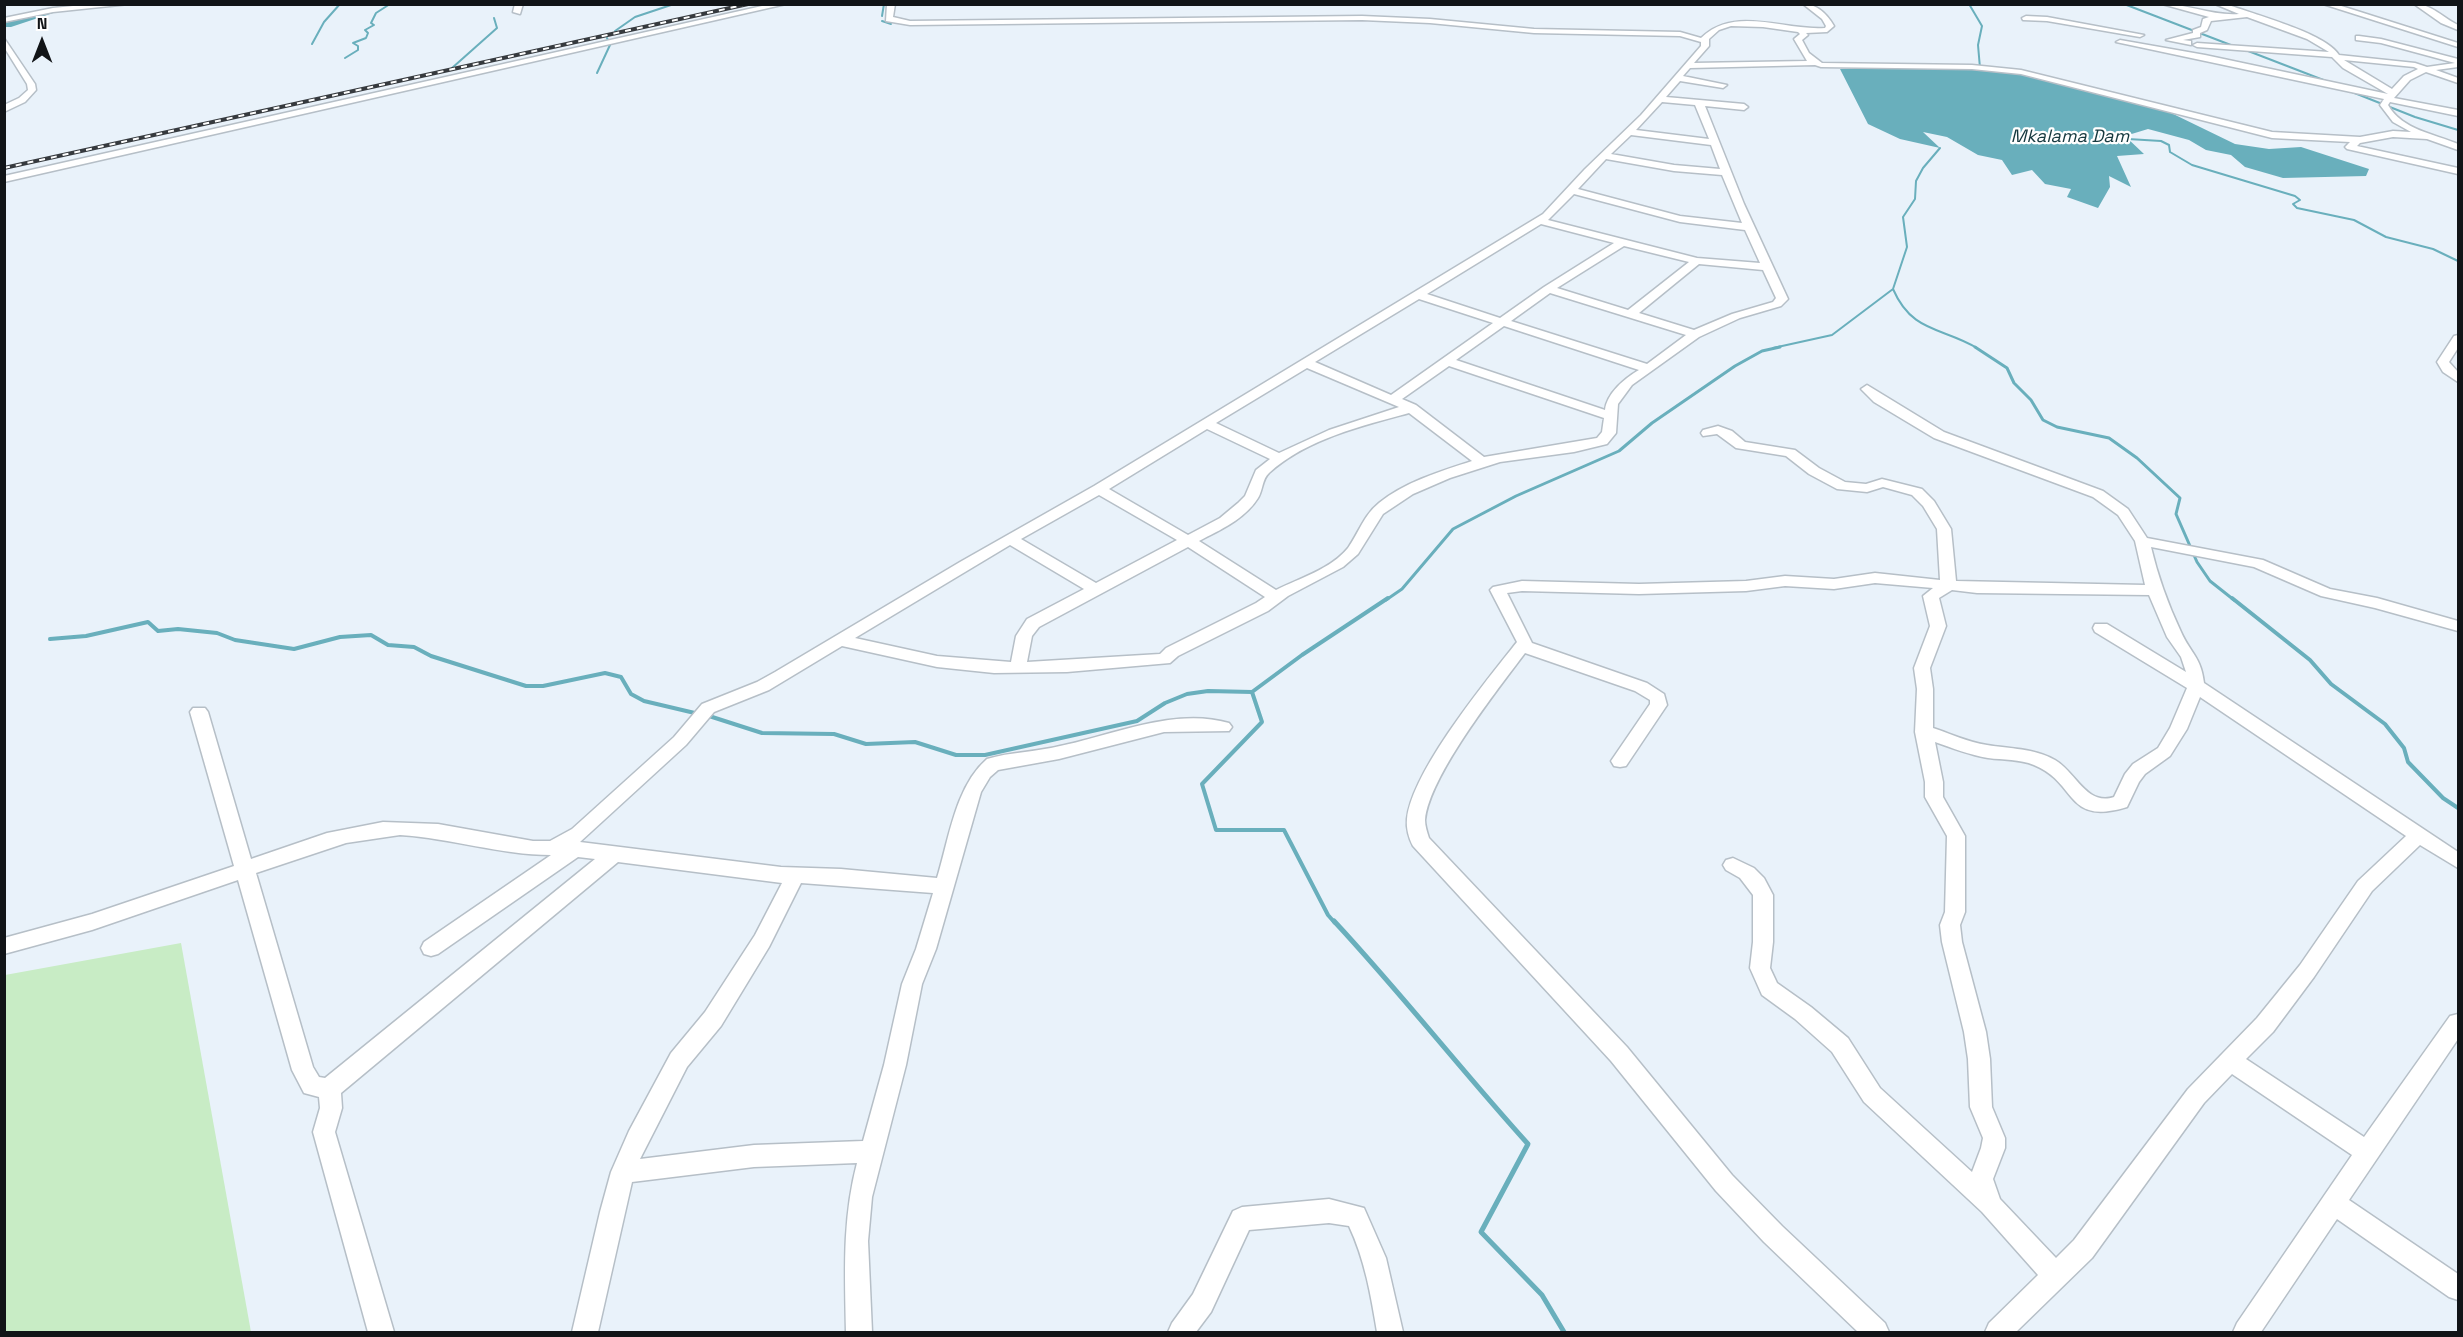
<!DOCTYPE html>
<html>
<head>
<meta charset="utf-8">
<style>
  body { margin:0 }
  #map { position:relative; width:2463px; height:1337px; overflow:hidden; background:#e9f2fa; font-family:"Space Grotesk",sans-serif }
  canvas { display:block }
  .frame { position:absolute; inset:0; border:6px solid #111417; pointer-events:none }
  .north { position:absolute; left:12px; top:12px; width:60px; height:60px; -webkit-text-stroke:4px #fff; paint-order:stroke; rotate:0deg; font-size:16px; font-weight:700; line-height:24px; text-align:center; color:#111417 }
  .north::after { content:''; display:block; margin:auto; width:21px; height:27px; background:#111417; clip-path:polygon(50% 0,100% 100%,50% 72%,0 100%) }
</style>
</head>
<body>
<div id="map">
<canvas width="2463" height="1337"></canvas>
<div class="frame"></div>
<div class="north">N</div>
</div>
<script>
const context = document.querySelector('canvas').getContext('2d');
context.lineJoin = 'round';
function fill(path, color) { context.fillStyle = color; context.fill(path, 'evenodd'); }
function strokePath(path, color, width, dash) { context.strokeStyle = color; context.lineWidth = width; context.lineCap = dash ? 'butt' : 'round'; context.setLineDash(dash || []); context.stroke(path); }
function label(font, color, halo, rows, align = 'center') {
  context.font = font + ' "Space Grotesk",sans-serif'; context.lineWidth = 4.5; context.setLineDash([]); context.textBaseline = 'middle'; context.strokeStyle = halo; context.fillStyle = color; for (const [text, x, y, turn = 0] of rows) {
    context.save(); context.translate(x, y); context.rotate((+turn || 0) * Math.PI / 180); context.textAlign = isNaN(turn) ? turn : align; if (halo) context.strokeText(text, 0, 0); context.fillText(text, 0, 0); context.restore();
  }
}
fill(new Path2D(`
  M 181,943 L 251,1332 L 5,1332 L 5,975 Z`), '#c8ecc5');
fill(new Path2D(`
  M 1919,67 L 2014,72 L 2165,110 L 2235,144 L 2269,149 L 2301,147 L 2369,169 L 2366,176 L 2283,178 L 2245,167 L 2231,155 L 2206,150 L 2189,140 L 2148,129 L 2125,136 L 2144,154 L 2117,156 L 2131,187 L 2109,176 L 2110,187 L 2098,208 L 2067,197 L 2071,189 L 2045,184 L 2032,170 L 2012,175 L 2002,160 L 1978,155 L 1947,137 L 1923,132 L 1940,148 L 1900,139 L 1868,124 L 1840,69 Z`), '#69afbc');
strokePath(new Path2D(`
  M 1969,4 L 1982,26 L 1978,45 L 1980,68
  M 2124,4 L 2236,47
  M 882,16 L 884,4
  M 882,21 L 891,24
  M 615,31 L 635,17 L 674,4
  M 312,44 L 324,22 L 340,4
  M 2243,49 L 2326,81
  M 345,58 L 358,50 L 358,46 L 353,43 L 366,38 L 368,33 L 365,30 L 374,25 L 371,23 L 376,13 L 390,4
  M 452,68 L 497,28 L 494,18
  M 597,73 L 610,45 L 607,38
  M 2352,92 L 2415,117 L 2458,130
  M 2128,139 L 2161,141 L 2169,145 L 2170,152 L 2192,165 L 2295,196 L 2300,200 L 2293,204 L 2297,208 L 2354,220 L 2386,237 L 2433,249 L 2458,261
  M 1893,289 C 1912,333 1942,327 1977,348
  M 1773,348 L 1832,335 L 1893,289 L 1907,247 L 1903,217 L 1915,199 L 1916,181 L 1923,168 L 1940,148`), '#69afbc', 2);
strokePath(new Path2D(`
  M 1975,347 L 2007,368 L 2014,383 L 2031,400 L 2043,420 L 2057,427 L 2109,438 L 2137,458 L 2180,498 L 2176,514 L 2197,562 L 2210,581 L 2234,600
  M 1386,600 L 1402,589 L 1453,529 L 1516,496 L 1619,451 L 1652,423 L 1735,366 L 1762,351 L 1780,347`), '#69afbc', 3);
strokePath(new Path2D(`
  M 2232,598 L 2310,660 L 2331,684 L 2385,724 L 2404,748 L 2408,762 L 2443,798 L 2458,808
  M 50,639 L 86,636 L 148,622 L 158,631 L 178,629 L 217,633 L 235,640 L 294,649 L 340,637 L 371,635 L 388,645 L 414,647 L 431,656 L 526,686 L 543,686 L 605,673 L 621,677 L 631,694 L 644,701 L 699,714
  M 706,715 L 762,733 L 834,734 L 866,744 L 915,742 L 956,755 L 985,755 L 1137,721 L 1165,703 L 1187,694 L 1208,691 L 1252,692
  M 1335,923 L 1328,915 L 1284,830 L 1216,830 L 1202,784 L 1262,722 L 1252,692 L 1302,655 L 1388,598`), '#69afbc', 4);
strokePath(new Path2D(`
  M 1334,921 C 1401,993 1462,1071 1528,1144 L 1481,1232 L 1542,1295 L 1564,1332`), '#69afbc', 5);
fill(new Path2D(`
  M 65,4 L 80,4 L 11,27 L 4,27 L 5,23 Z`), '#69afbc');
const minor = new Path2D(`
  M 93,4 L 129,4 L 53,12 L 4,22 L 4,18 L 53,8 Z
  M 515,4 L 523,4 L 520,14 L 513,12 Z
  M 771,4 L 786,4 L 4,182 L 4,176 Z
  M 887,4 L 895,4 L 893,17 L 910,21 L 1362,16 L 1430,19 L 1534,29 L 1680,32 L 1701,38 C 1735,5 1784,31 1825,28 L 1826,26 L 1822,19 L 1803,4 C 1817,4 1827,14 1834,26 L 1827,32 L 1806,33 L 1808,35 L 1802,40 L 1809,53 L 1822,63 L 1972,65 L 2021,70 L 2272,132 L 2360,137 L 2393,131 L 2411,132 L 2393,122 L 2380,105 L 2384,99 L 2116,42 L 2120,40 L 2205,55 L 2388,94 L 2343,68 L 2332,57 L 2197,47 L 2193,45 L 2197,43 L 2329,52 L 2307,39 L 2247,17 L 2211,21 L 2207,30 L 2200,33 L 2200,37 L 2183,40 L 2191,41 L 2191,45 L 2166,40 L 2193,33 L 2193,30 L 2201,27 L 2203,19 L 2209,17 L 2162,4 C 2188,4 2213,16 2239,14 L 2215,4 L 2226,4 C 2252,14 2326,33 2339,55 L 2415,63 L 2427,67 L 2455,63 L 2381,43 L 2356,40 L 2356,36 L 2359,36 L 2381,39 L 2458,59 L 2458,67 L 2436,70 L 2458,78 L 2458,83 L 2426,72 L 2410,80 L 2394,98 L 2458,110 L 2458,116 L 2390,102 L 2388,105 C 2402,130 2435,134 2458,144 L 2458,150 L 2427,139 L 2393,137 L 2360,143 L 2357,146 L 2458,168 L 2458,174 L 2347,149 L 2345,147 L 2350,142 L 2272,138 L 2021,74 L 1972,69 L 1821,67 L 1815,65 L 1690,68 L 1683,76 L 1727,85 L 1723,88 L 1680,81 L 1666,97 L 1744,104 L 1748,107 L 1744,110 L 1705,106 L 1744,204 L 1788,299 L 1781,306 L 1740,318 L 1699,337 L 1632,385 L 1618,404 L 1616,433 L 1607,444 L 1574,452 L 1500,462 L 1450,478 L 1413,494 L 1383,514 L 1358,554 L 1343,567 L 1288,596 L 1268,611 L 1178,656 L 1170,663 L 1067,672 L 994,673 L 937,667 L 842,646 L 769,690 L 714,712 L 686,745 L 580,842 L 781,867 L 841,869 L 937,878 C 949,839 955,787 987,759 C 1010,752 1036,752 1060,746 C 1113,735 1175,707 1229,723 L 1232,727 L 1229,731 L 1164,732 L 1059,759 L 998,770 L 990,777 L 981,792 L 936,949 L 922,984 L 906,1065 L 872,1197 L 868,1241 L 872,1332 L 846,1332 C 845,1273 842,1221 857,1163 L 754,1167 L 632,1182 L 598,1332 L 572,1332 L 600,1212 L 611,1172 L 629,1131 L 671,1053 L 705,1012 L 755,935 L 782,883 L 618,862 L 341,1093 L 342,1108 L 335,1132 L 394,1332 L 368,1332 L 313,1132 L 320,1108 L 319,1097 L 304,1093 L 292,1070 L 238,880 L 92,930 L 4,954 L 4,938 L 92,914 L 234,866 L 190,712 L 193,708 L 205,708 L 208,712 L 251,859 L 327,833 L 383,822 L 438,824 L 533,841 L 550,841 L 572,829 L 674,737 L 702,704 L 757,682 L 775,672 L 960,562 L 1094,486 L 1543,214 L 1585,169 L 1641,115 L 1701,46 L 1701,42 L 1680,36 L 1534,33 L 1430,23 L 1362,20 L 910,25 L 886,21 ZM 1731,26 L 1763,27 L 1798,32 L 1800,34 L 1794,39 L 1807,61 L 1694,63 L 1709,46 L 1709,39 L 1719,30 ZM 2344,60 L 2414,67 L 2418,69 L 2404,76 L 2392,89 ZM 1662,102 L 1695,105 L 1709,139 L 1636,130 ZM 1631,135 L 1711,145 L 1720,169 L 1674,165 L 1611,154 ZM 1606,159 L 1674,171 L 1722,175 L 1742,223 L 1680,216 L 1578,189 ZM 1574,194 L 1680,222 L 1745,230 L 1760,263 L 1697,258 L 1548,220 ZM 1541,224 L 1614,243 L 1544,287 L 1500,318 L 1427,294 ZM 1624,246 L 1689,262 L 1628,310 L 1557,288 ZM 1699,264 L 1763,270 L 1776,298 L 1773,302 L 1732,314 L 1694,330 L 1639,313 ZM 1550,293 L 1686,335 L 1647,364 L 1511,321 ZM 1419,299 L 1493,323 L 1391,395 L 1315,362 ZM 1504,326 L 1639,370 C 1625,378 1607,393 1605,410 L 1456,360 ZM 1449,366 L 1604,418 L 1602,432 L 1597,438 L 1484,457 L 1416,405 L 1402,399 ZM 1307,368 L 1399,407 L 1329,430 L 1279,453 L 1216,423 ZM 1409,413 L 1472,461 C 1441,471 1405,482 1379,503 C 1364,515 1359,532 1348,548 C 1331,569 1300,578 1276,590 L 1199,541 C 1220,530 1245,519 1258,498 C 1263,490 1262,479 1269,473 C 1306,439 1362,426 1409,413 ZM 1207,429 L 1270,459 L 1256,470 L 1245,496 L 1238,503 L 1220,518 L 1188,535 L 1109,489 ZM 1099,495 L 1177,540 L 1096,583 L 1021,539 ZM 1010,545 L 1084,589 L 1027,619 L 1016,636 L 1011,662 L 937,656 L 855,638 ZM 1188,547 L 1265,597 L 1256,603 L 1166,648 L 1160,654 L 1027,662 L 1032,636 L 1039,627 ZM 400,835 C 451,838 500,855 551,855 L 424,942 L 421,948 L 424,954 L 431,956 L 438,954 L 578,857 L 595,859 L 325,1078 L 319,1077 L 313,1067 L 256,873 L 346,843 ZM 801,883 L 933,893 L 916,949 L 902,984 L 884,1065 L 863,1141 L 754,1145 L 640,1159 L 687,1067 L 721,1026 L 769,947 Z
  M 2323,4 L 2335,4 L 2458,43 L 2458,47 Z
  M 2414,4 C 2432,4 2443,18 2458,25 L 2458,30 L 2441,23 Z
  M 2026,16 L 2047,17 L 2144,35 L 2140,37 L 2047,21 L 2023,20 L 2022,18 Z
  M 4,38 L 35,84 L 36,90 L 25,102 L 4,112 L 4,105 L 19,98 L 28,90 L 27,84 L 4,47 Z
  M 2458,335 L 2458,348 L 2449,362 L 2458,372 L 2458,382 L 2443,372 L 2437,362 L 2454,336 Z
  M 1867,385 L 1944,432 L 2103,491 L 2128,509 L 2147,538 L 2263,560 L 2330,589 L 2377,598 L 2458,621 L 2458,631 L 2375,608 L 2321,596 L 2254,567 L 2151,547 C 2158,577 2168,604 2181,632 C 2191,654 2201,657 2204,683 L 2458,852 L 2458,868 L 2420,845 L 2372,891 L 2314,977 L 2273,1032 L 2246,1059 L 2364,1137 L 2450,1016 L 2458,1014 L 2458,1039 L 2349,1200 L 2458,1274 L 2458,1300 L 2449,1297 L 2337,1219 L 2261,1332 L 2233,1332 L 2237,1323 L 2352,1155 L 2232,1074 L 2204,1103 L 2092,1258 L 2016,1332 L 1985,1332 L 1989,1323 L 2038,1275 L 1982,1212 L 1864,1102 L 1832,1052 L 1795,1019 L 1762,995 L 1750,968 L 1753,942 L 1753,895 L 1740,878 L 1726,870 L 1723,865 L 1726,860 L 1733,858 L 1754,868 L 1764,878 L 1773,895 L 1773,942 L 1770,968 L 1777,983 L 1811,1007 L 1848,1038 L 1880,1088 L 1972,1172 L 1981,1148 L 1983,1138 L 1970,1107 L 1968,1059 L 1964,1032 L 1942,942 L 1940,925 L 1945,912 L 1947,836 L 1925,797 L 1925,782 L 1915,732 L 1917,689 L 1914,668 L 1930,626 L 1923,596 L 1933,588 L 1875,583 L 1834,589 L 1785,586 L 1746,591 L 1639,594 L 1522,591 L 1507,593 L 1532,643 L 1647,683 L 1664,694 L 1667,705 L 1626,766 L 1620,767 L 1614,766 L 1611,761 L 1650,704 L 1650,700 L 1635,691 L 1525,653 C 1498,689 1429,776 1425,820 C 1425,826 1427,832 1429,838 L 1627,1047 L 1732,1175 L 1782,1226 L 1885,1323 L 1889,1332 L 1858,1332 L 1764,1242 L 1716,1191 L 1611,1061 L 1413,846 C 1409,839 1406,828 1407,819 C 1412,771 1486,681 1517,642 L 1490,590 L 1493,587 L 1522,581 L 1639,584 L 1746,581 L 1785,576 L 1834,579 L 1875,573 L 1940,580 L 1937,529 L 1923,506 L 1912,495 L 1883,487 L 1867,492 L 1837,489 L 1809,474 L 1786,456 L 1736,448 L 1717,434 L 1703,436 L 1701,433 L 1703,430 L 1718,426 L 1732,431 L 1745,442 L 1795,450 L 1819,468 L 1845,482 L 1866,484 L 1882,479 L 1922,489 L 1934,501 L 1951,529 L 1956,581 L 2145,585 L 2135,541 L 2118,515 L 2093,497 L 1934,438 L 1874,402 L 1861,389 ZM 1952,590 L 1977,593 L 2149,595 L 2167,637 L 2181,657 L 2186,672 L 2107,624 L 2095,624 L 2093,628 L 2095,632 L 2187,688 L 2170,728 L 2158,748 L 2133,764 L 2125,774 L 2114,797 C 2086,806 2076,772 2055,760 C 2034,748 2010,749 1987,745 C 1968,742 1951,734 1933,728 L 1933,689 L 1930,668 L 1946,626 L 1939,598 ZM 2200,697 L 2406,836 L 2358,881 L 2300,965 L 2257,1018 L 2188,1089 L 2074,1240 L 2056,1258 L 2000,1199 L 1993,1179 L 2005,1148 L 2005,1138 L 1992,1107 L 1990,1059 L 1986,1032 L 1962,942 L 1960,925 L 1965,912 L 1965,836 L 1943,797 L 1943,782 L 1935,742 C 1952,748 1970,755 1988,758 C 2003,760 2020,759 2034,765 C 2078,783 2065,826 2127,807 L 2139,782 L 2145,774 L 2170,756 L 2187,729 Z
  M 1329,1199 L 1364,1208 L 1386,1258 L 1403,1332 L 1377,1332 C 1371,1296 1365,1260 1349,1226 L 1329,1223 L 1249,1230 L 1211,1312 L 1196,1332 L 1168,1332 L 1172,1323 L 1193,1294 L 1233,1211 L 1242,1207 Z`);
strokePath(minor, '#b6bfc7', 3);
fill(minor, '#fff');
const rail = new Path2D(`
  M 4,168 L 748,4`);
strokePath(rail, '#363a3e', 4);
strokePath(rail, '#fff', 2, [6]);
label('italic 18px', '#16393f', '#fff', [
  ["Mkalama Dam",2070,137]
]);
</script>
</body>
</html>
